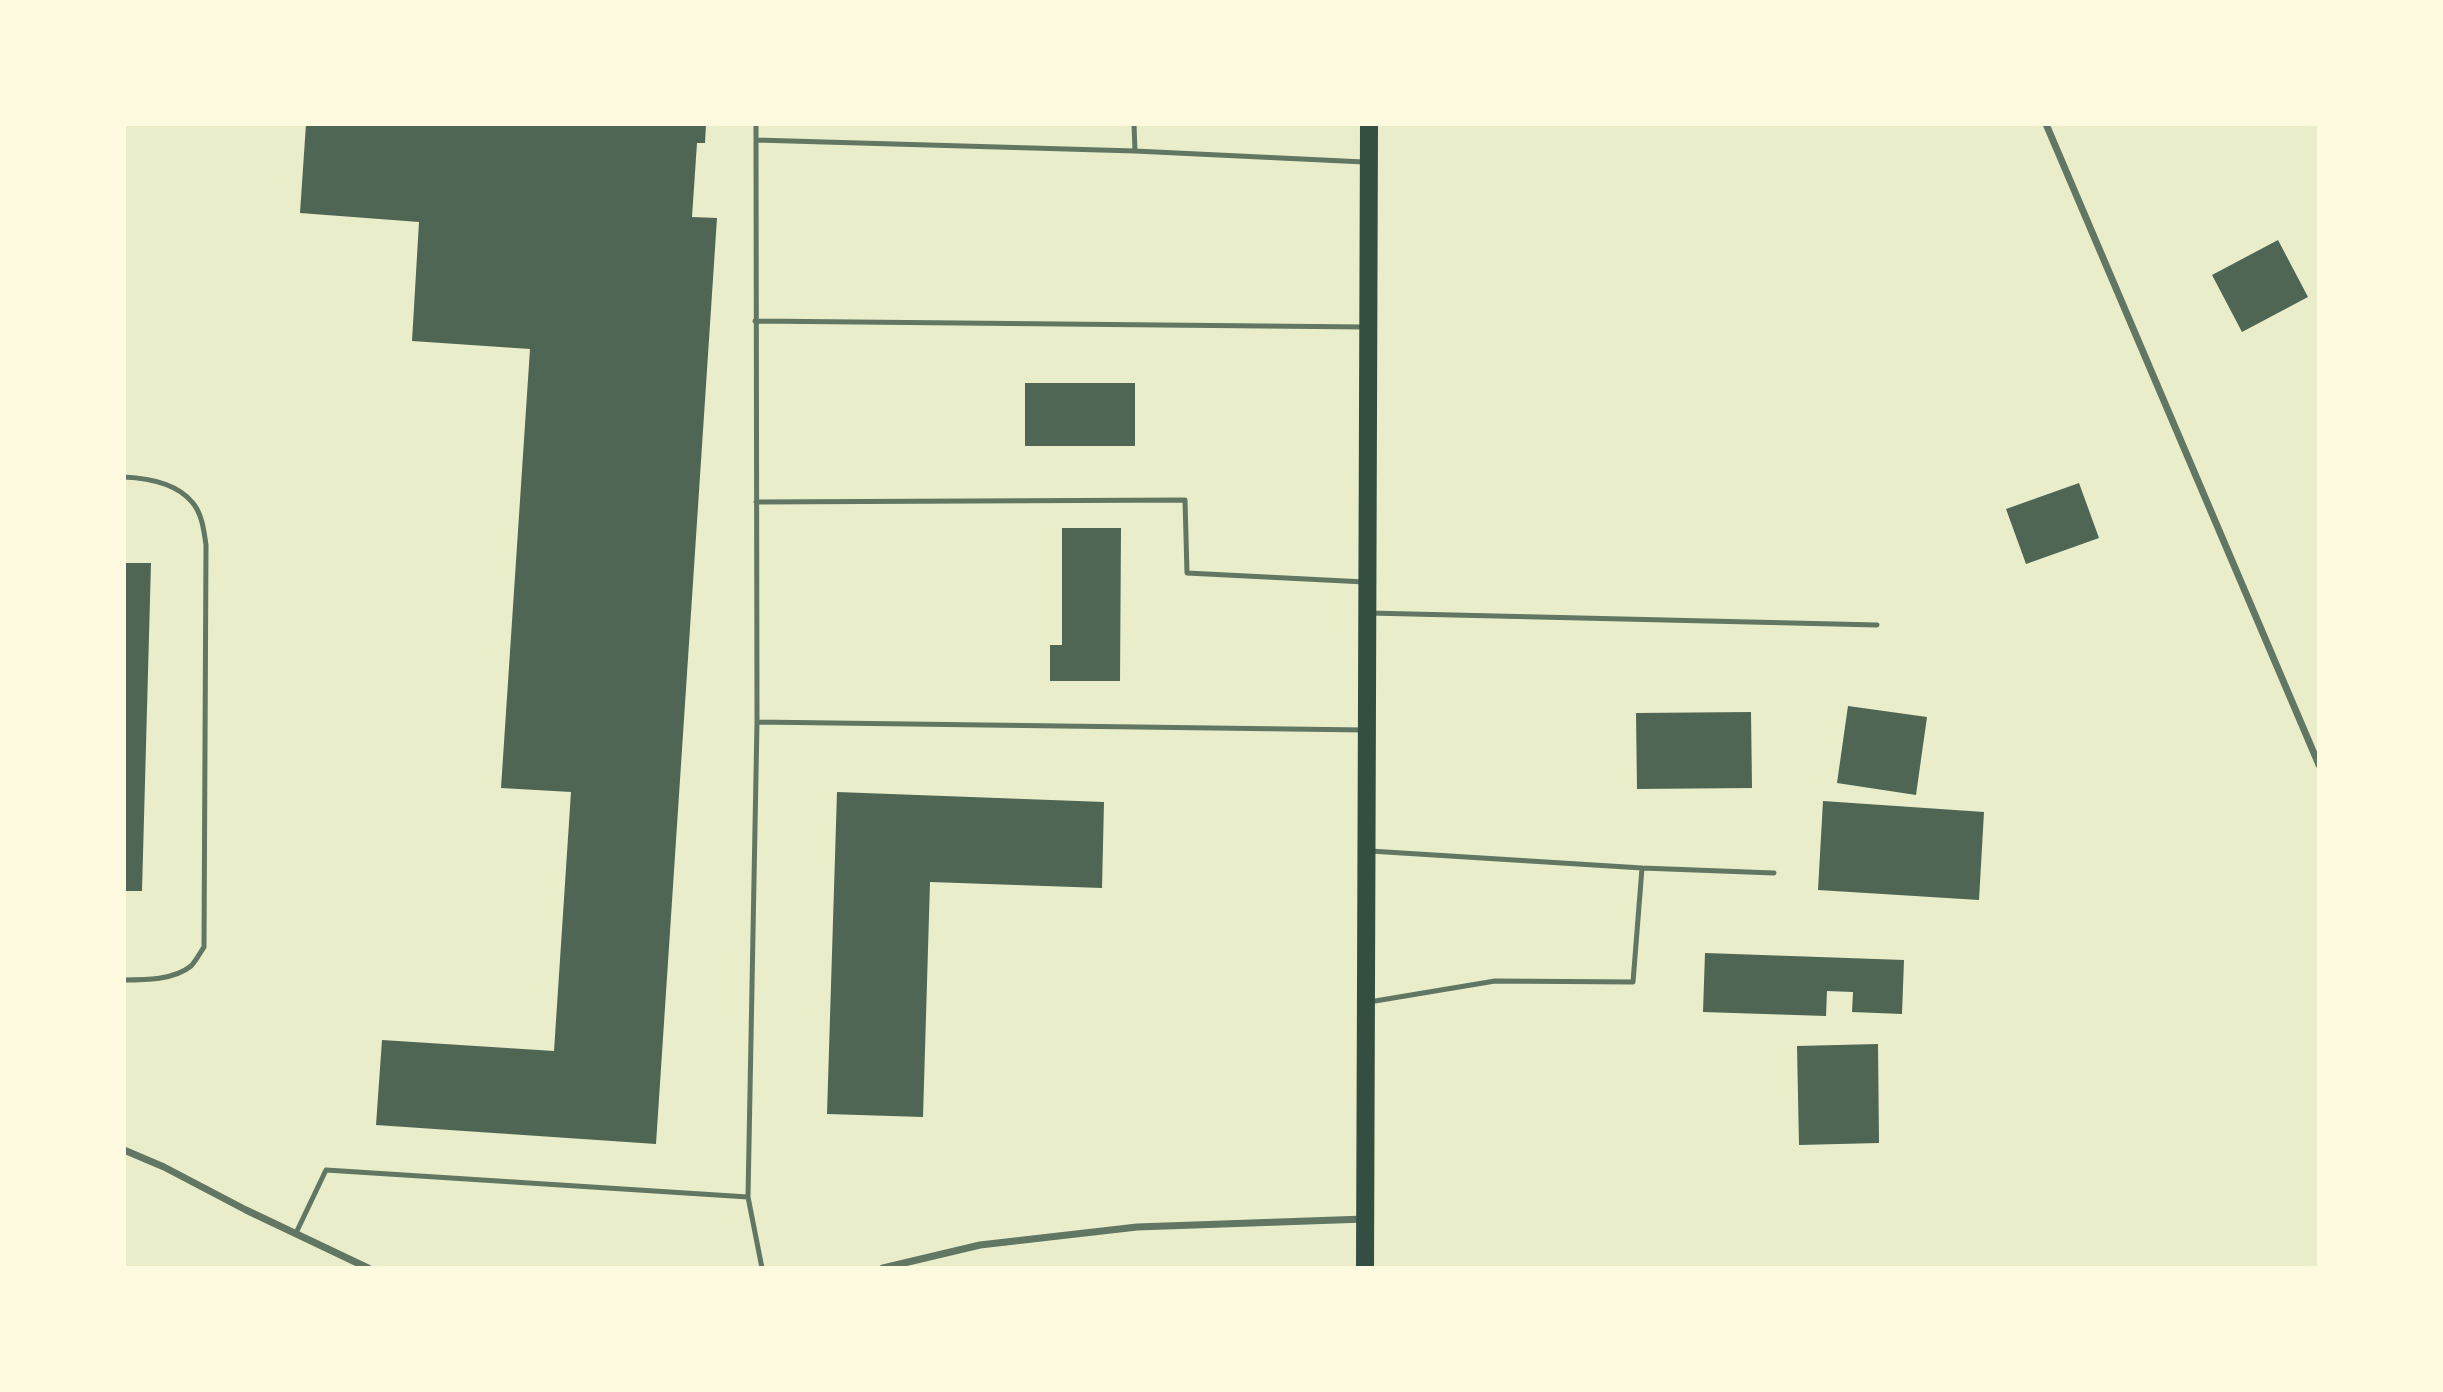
<!DOCTYPE html>
<html>
<head>
<meta charset="utf-8">
<style>
  body { margin:0 }
  #map { position:relative; width:2443px; height:1392px; overflow:hidden; background:#e9edc9; font-family:Overpass,sans-serif }
  canvas { display:block }
  .frame { position:absolute; inset:0; border:126px solid #fefae0; pointer-events:none }
</style>
</head>
<body>
<div id="map">
<canvas width="2443" height="1392"></canvas>
<div class="frame"></div>
</div>
<script>
const context = document.querySelector('canvas').getContext('2d');
context.lineJoin = 'round';
function fill(path, color) { context.fillStyle = color; context.fill(path, 'evenodd'); }
function strokePath(path, color, width, dash) { context.strokeStyle = color; context.lineWidth = width; context.lineCap = dash ? 'butt' : 'round'; context.setLineDash(dash || []); context.stroke(path); }
fill(new Path2D(`
  M 306,124 L 706,124 L 705,143 L 697,143 L 692,217 L 717,218 L 656,1144 L 376,1125 L 382,1040 L 554,1051 L 571,792 L 501,788 L 530,349 L 412,341 L 419,222 L 300,213 Z
  M 2278,240 L 2308,297 L 2242,332 L 2212,275 Z
  M 1025,383 L 1135,383 L 1135,446 L 1025,446 Z
  M 2079,483 L 2099,538 L 2026,564 L 2006,509 Z
  M 1062,528 L 1121,528 L 1120,681 L 1050,681 L 1050,645 L 1062,645 Z
  M 124,563 L 151,563 L 142,891 L 124,891 Z
  M 1848,706 L 1927,717 L 1916,795 L 1837,783 Z
  M 1751,712 L 1752,788 L 1637,789 L 1636,713 Z
  M 837,792 L 1104,802 L 1102,888 L 930,882 L 923,1117 L 827,1114 Z
  M 1823,801 L 1984,812 L 1979,900 L 1818,890 Z
  M 1705,953 L 1904,960 L 1902,1014 L 1852,1012 L 1853,992 L 1827,991 L 1826,1016 L 1703,1012 Z
  M 1878,1044 L 1879,1143 L 1799,1145 L 1797,1046 Z`), '#4f6655');
strokePath(new Path2D(`
  M 756,124 L 756,140 L 1135,151
  M 1134,124 L 1135,151 L 1364,162
  M 756,140 L 757,722 L 1365,730
  M 755,321 L 1365,327
  M 124,477 C 147,478 176,483 192,502 C 202,513 204,531 206,545 L 204,947 C 200,953 196,961 191,966 C 174,980 145,980 124,980
  M 756,502 L 1185,500 L 1187,573 L 1365,582
  M 1369,613 L 1877,625
  M 1642,868 L 1774,873
  M 1369,1002 L 1495,981 L 1633,982 L 1642,868 L 1370,851
  M 748,1197 L 762,1268
  M 296,1233 L 326,1170 L 748,1197 L 757,722`), '#617663', 5);
strokePath(new Path2D(`
  M 2046,124 L 2319,765
  M 124,1150 L 164,1167 L 246,1210 L 368,1268
  M 883,1268 L 980,1245 L 1137,1227 L 1365,1219`), '#617663', 7);
strokePath(new Path2D(`
  M 1365,1268 L 1369,124`), '#344e41', 18);
</script>
</body>
</html>
